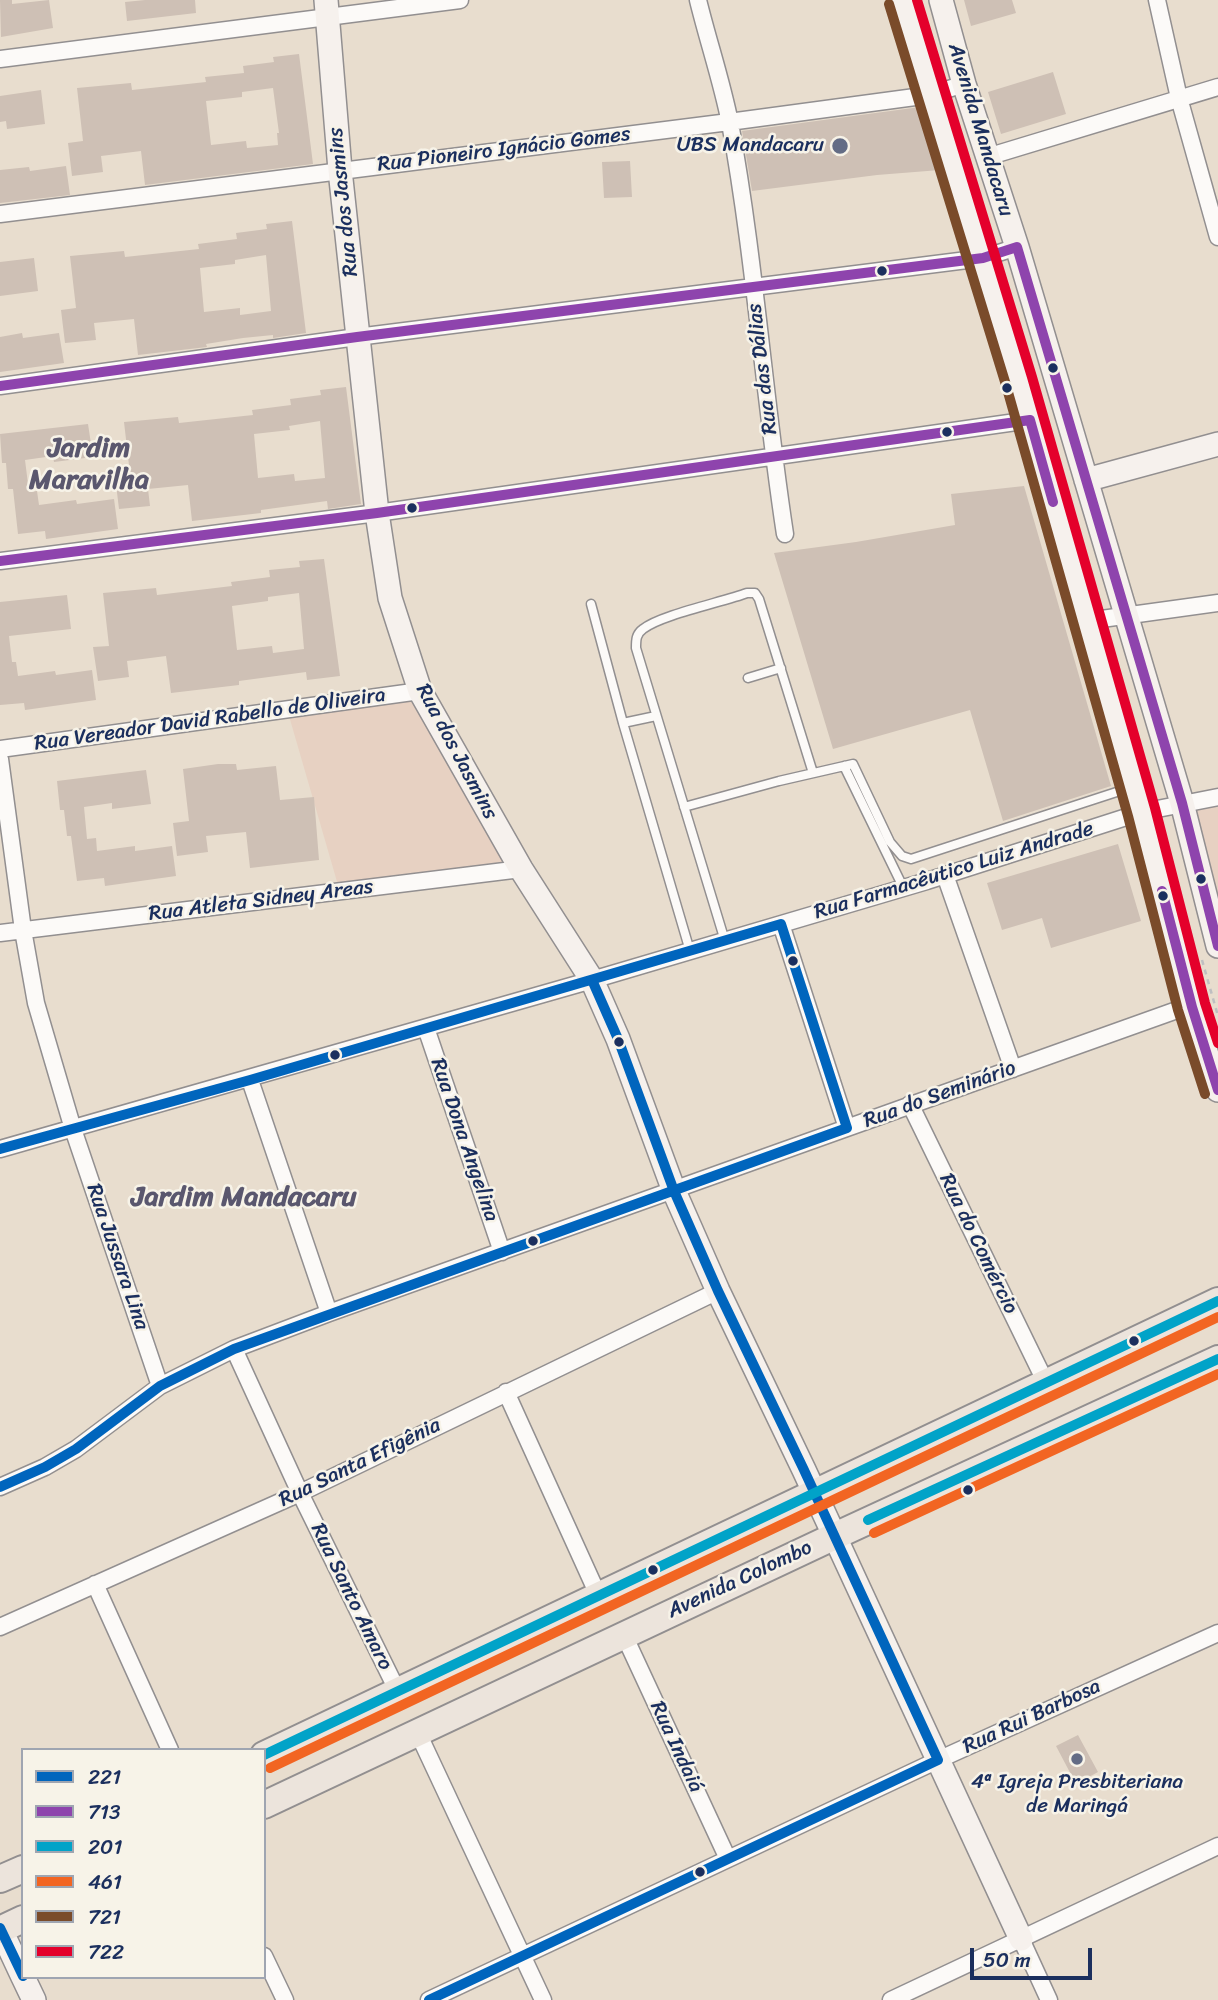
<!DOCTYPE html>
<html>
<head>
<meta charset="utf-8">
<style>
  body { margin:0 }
  #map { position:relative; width:1218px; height:2000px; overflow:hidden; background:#e8ddce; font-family:Sriracha,sans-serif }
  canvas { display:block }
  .legend { position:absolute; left:21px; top:1748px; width:245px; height:231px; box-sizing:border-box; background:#f7f3e8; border:2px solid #9fa5b1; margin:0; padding:9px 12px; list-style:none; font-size:21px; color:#1b2f5e }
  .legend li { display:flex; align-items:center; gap:14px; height:35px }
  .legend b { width:35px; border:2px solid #9fa5b1 }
  .scale { position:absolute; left:970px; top:1948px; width:122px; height:32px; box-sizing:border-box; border:4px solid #1b2f5e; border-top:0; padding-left:9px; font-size:21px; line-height:24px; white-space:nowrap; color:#1b2f5e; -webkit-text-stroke:5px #f7f3e8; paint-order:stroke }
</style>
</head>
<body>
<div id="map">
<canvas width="1218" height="2000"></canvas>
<ul class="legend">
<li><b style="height:9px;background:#0065bd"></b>221</li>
<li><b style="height:9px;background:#8e44ad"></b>713</li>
<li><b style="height:9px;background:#01a3c8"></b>201</li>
<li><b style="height:9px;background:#f26522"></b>461</li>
<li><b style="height:9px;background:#7a4b2a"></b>721</li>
<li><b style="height:9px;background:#e4002b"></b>722</li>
</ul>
<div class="scale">50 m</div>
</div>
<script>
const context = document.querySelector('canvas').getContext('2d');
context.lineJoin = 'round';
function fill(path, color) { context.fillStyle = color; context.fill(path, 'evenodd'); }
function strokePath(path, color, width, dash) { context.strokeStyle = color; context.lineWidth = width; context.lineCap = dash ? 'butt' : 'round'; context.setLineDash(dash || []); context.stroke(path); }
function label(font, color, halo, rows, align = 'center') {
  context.font = font + ' Sriracha,sans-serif'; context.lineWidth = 5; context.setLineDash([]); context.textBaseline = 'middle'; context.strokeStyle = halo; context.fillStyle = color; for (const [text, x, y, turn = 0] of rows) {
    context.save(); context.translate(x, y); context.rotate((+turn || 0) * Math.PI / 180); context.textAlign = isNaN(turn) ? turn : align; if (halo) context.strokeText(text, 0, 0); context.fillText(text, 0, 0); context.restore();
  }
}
fill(new Path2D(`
  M 420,691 L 521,869 L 340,892 L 287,709 Z
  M 1218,797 L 1218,946 L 1182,803 Z`), '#e7d1c2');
fill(new Path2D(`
  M 0,0 L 12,0 L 12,4 L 49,0 L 53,28 L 1,37 Z
  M 145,0 L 195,0 L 196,13 L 127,21 L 125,2 Z
  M 964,0 L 1012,0 L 1016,13 L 971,26 Z
  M 299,54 L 313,164 L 145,185 L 141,151 L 101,156 L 103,172 L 72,176 L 68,143 L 83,141 L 77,88 L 131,83 L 132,90 L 206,82 L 205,77 L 244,73 L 243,66 L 274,62 L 273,57 ZM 273,88 L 279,133 L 277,133 L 278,145 L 247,148 L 246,141 L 211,145 L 206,101 L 242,97 L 242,92 Z
  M 1053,72 L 1066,114 L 1001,134 L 988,92 Z
  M 41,90 L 45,124 L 7,129 L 6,121 L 0,122 L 0,96 Z
  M 920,107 L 940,170 L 877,175 L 752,191 L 742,131 Z
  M 630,161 L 632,197 L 604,198 L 602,162 Z
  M 66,166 L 70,195 L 0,203 L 0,170 L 29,167 L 30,171 Z
  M 292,221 L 306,333 L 273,338 L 273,335 L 243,338 L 206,344 L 207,347 L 138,355 L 134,319 L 94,323 L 96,340 L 65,343 L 61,310 L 76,308 L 70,256 L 124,251 L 125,257 L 199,249 L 198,244 L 237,239 L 236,233 L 267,229 L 266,224 ZM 266,255 L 271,311 L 240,315 L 240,308 L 204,312 L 200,268 L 235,264 L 235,260 Z
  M 34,258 L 38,291 L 0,296 L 0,262 Z
  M 22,333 L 23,338 L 59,333 L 64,363 L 0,372 L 0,337 Z
  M 346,387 L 361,504 L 328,509 L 327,501 L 261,510 L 261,513 L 192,521 L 188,485 L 148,489 L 150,506 L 119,509 L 115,476 L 130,474 L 124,422 L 178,417 L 179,423 L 253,415 L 252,410 L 291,405 L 290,399 L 321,395 L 320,390 ZM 320,421 L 325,478 L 295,481 L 294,474 L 258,478 L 254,434 L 290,430 L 289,426 Z
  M 88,424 L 93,457 L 54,462 L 53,456 L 25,460 L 29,492 L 37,491 L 39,505 L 76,500 L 77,504 L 114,499 L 118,529 L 46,539 L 45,531 L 18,534 L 13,489 L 8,489 L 6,463 L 2,463 L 0,434 Z
  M 1024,486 L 1111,786 L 1003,821 L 970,710 L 833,749 L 774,553 L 856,542 L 955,525 L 951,494 Z
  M 324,559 L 340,676 L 307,680 L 306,672 L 239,681 L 239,685 L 171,693 L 166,656 L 127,661 L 129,677 L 98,681 L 93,647 L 109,646 L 103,593 L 156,588 L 157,595 L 232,586 L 231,582 L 270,577 L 269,570 L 300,567 L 299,561 ZM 299,593 L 304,649 L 273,653 L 272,646 L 237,650 L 232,606 L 268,601 L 268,597 Z
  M 67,595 L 71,629 L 9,636 L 12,662 L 16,662 L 18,676 L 55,671 L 56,675 L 92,670 L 96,700 L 25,710 L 24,703 L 0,705 L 0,602 Z
  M 218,764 L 236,764 L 237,770 L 276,766 L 280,800 L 314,797 L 319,860 L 250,868 L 246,832 L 206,836 L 208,852 L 177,856 L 173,823 L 189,821 L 183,769 Z
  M 146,770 L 151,804 L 112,809 L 112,803 L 84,807 L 87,839 L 96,838 L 97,851 L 135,846 L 135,851 L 172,846 L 176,876 L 105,886 L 104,878 L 77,881 L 71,836 L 67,836 L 64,810 L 60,810 L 57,781 Z
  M 1118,844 L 1141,921 L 1051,948 L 1042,918 L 1002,930 L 987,883 Z
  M 1078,1735 L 1098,1772 L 1076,1784 L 1056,1746 Z`), '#cec0b5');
const lane = new Path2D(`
  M 591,604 L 623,723 L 656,716
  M 748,678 L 781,668
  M 623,723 L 690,951
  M 844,766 L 903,887
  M 684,807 L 779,781 L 853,764 L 890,842 L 902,856 L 911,859 L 1132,787
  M 725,941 L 636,648 C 636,640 636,634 643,629 C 660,615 723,602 747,593 L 755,593 L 759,599 L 813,773`);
const street = new Path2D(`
  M 698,0 C 708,41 722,82 730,123 C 755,259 764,398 785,534
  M 1157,0 L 1179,98 L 1218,237
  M 0,59 L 460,0
  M 987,157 L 1218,87
  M 0,214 L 729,122 L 930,95 L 964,84
  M 0,386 L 357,337 L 983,258 L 1017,247
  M 0,561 L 377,513 L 1030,420
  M 1087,621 L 1218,603
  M 0,749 L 420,691
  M 0,759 L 23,930 L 36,1003 L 73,1129 L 160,1386
  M 945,875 L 1013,1069
  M 781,924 L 847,1128
  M 0,933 L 521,869
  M 426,1028 L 502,1252
  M 250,1080 L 329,1313
  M 910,1104 L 1046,1383
  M 0,1149 L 592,980 L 927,881 L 1142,812 L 1218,797
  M 234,1349 L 300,1493 L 398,1692
  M 506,1392 L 599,1597
  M 0,1487 L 45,1467 L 76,1449 L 160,1386 L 234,1349 L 329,1313 L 1191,1005
  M 95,1584 L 170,1750
  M 0,1627 L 300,1493 L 718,1291
  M 624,1635 L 728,1859
  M 418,1733 L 543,2000
  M 1021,1939 L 1049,2000
  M 264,1956 L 285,2000
  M 429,2000 L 938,1760 L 1218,1633
  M 891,2000 L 1218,1846`);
const secondary = new Path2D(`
  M 326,0 L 340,170 L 377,513 L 390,598 L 420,691 L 521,869 L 592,980 L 618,1039 L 674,1191 L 718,1291 L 804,1470 L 1021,1939
  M 902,0 L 1019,381 L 1142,812 L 1192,1007 L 1218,1090
  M 941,0 L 964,84 L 1017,247 L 1182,803 L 1218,946
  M 1086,480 L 1218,444
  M 0,1928 L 23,1977
  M 23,1977 L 34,2000`);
const primary = new Path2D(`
  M 264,1755 L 1218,1301
  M 264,1805 L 835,1536 L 1218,1359
  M 0,1879 L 23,1869
  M 0,1930 L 23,1919`);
strokePath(lane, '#928f90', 11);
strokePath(street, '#928f90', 19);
strokePath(secondary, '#928f90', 26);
strokePath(primary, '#928f90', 30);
strokePath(new Path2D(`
  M 1202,960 L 1218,1016`), '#bfbfc1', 2.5, [5, 5]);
strokePath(lane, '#fcfaf8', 8);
strokePath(street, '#fcfaf8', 16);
strokePath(secondary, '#f6f1ed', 23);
strokePath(primary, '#ece4dc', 26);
strokePath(new Path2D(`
  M 0,1149 L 250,1080 L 781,924 L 847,1128 L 234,1349 L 160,1386 L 76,1449 L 45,1467 L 0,1487
  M 0,1928 L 23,1976
  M 429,2000 L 938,1760 L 804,1470 L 718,1291 L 674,1191 L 618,1039 L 592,980`), '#0065bd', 10);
strokePath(new Path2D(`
  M 0,386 L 357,337 L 983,258 L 1017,247 L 1182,803 L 1218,946
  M 0,561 L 377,513 L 1030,420 L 1053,502
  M 1162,891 L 1192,1007 L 1218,1090`), '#8e44ad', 10);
strokePath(new Path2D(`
  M 868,1520 L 1218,1359
  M 264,1755 L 1218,1301`), '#01a3c8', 10);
strokePath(new Path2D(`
  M 874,1533 L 1218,1374
  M 270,1768 L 1218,1317`), '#f26522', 10);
strokePath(new Path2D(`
  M 889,4 L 1006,385 L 1128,816 L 1178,1010 L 1205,1094`), '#7a4b2a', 10);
strokePath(new Path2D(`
  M 917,0 L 1032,377 L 1155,808 L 1205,1003 L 1218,1043`), '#e4002b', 10);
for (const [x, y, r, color] of [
  [840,146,9,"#636c85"],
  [882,271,6,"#1b2f5e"],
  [1053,368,6,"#1b2f5e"],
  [1007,388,6,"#1b2f5e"],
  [947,432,6,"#1b2f5e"],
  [412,508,6,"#1b2f5e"],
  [1201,879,6,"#1b2f5e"],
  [1163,896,6,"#1b2f5e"],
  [793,961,6,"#1b2f5e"],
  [619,1042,6,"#1b2f5e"],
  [335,1055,6,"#1b2f5e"],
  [533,1241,6,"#1b2f5e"],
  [1134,1341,6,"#1b2f5e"],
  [968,1490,6,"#1b2f5e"],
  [653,1570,6,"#1b2f5e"],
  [1077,1759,7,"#636c85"],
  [700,1872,6,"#1b2f5e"]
]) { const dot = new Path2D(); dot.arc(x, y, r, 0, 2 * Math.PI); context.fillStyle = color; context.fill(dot); strokePath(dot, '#f7f3e8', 2.5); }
label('21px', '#1b2f5e', '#f7f3e8', [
  ["Avenida Mandacaru",980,130,73],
  ["Rua Pioneiro Ignácio Gomes",504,150,-7],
  ["Rua dos Jasmins",344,202,-96],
  ["Rua das Dálias",763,369,-97],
  ["Rua Vereador David Rabello de Oliveira",210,720,-8],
  ["Rua dos Jasmins",456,752,62],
  ["Rua Farmacêutico Luiz Andrade",954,871,-17],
  ["Rua Atleta Sidney Areas",261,901,-7],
  ["Rua do Seminário",940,1095,-20],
  ["Rua Dona Angelina",464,1140,71],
  ["Rua do Comércio",978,1244,64],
  ["Rua Jussara Lina",117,1257,71],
  ["Rua Santa Efigênia",360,1463,-26],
  ["Avenida Colombo",740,1580,-25],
  ["Rua Santo Amaro",351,1597,64],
  ["Rua Rui Barbosa",1032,1717,-25],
  ["Rua Indaiá",676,1747,65]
]);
label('21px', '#1b2f5e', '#f7f3e8', [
  ["UBS Mandacaru",824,146],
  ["4ª Igreja Presbiteriana",1077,1783,"center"],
  ["de Maringá",1077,1807,"center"]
], 'right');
label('bold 28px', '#5a576e', '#f7f3e8', [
  ["Jardim",89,449],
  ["Maravilha",89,481],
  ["Jardim Mandacaru",244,1198]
]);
</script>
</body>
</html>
